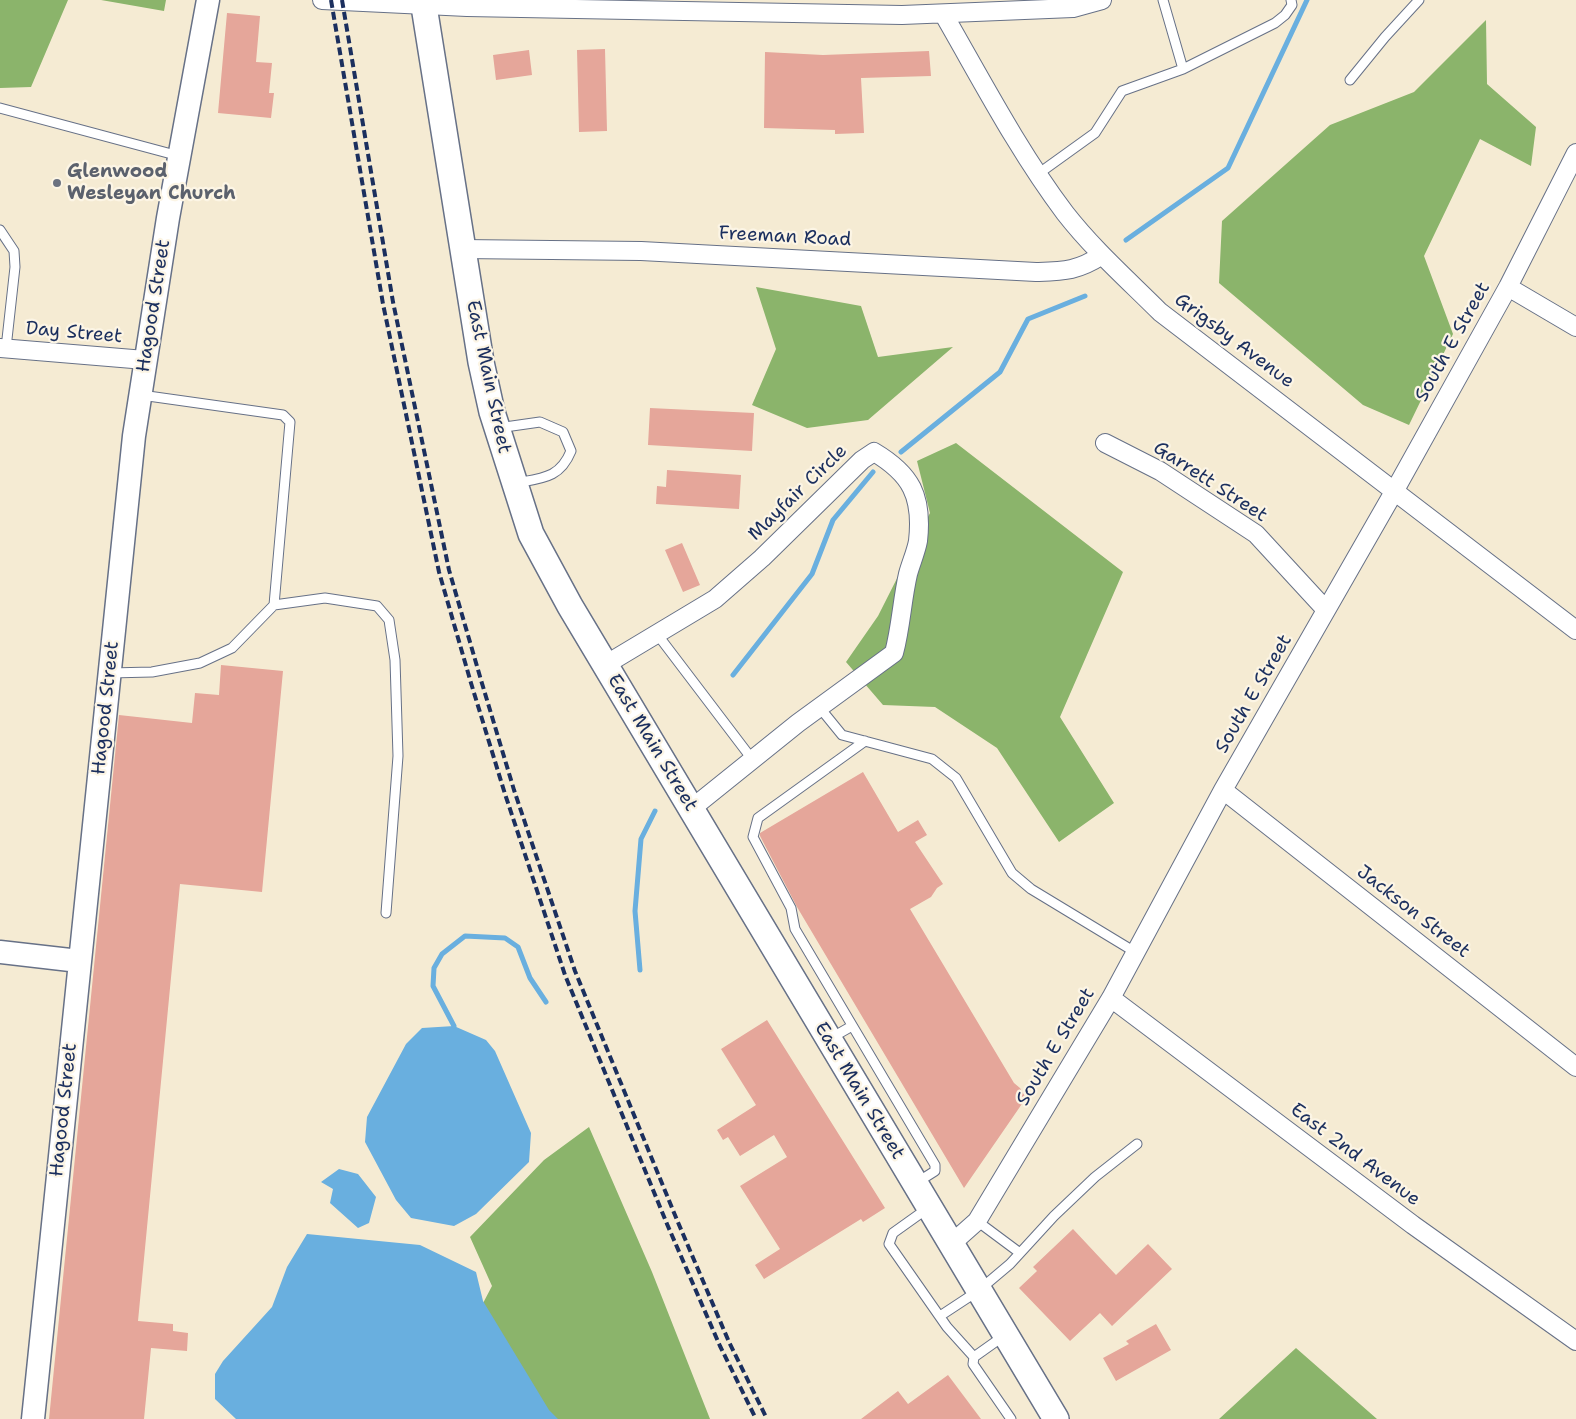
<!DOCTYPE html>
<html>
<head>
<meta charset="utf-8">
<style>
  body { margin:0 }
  canvas { display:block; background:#f5ebd3 }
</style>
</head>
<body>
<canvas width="1576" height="1419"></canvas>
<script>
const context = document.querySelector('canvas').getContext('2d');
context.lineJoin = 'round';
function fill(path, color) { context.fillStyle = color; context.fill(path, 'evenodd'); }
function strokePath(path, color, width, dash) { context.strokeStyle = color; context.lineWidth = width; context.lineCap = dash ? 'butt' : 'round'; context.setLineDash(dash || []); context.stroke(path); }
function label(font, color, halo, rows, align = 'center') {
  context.font = font + ' "Shantell Sans",sans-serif'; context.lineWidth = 4.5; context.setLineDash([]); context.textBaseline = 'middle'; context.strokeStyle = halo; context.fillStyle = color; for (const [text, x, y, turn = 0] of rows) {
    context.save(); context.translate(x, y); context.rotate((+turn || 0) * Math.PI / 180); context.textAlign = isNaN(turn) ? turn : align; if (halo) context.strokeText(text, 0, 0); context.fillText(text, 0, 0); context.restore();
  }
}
fill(new Path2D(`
  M 0,0 L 68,0 L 31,87 L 0,88 Z
  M 101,0 L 166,0 L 164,11 Z
  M 1486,20 L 1487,84 L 1536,127 L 1531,166 L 1480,139 L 1424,256 L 1453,334 L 1409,425 L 1363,405 L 1219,283 L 1222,221 L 1330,125 L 1414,92 Z
  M 756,287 L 861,306 L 878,357 L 953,347 L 868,420 L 807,428 L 752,405 L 776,349 Z
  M 956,443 L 1123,572 L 1060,717 L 1114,803 L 1059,842 L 997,748 L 935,707 L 883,705 L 846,662 L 878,616 L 930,513 L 917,461 Z
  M 589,1127 L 652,1272 L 710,1419 L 523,1419 L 471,1326 L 492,1286 L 470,1237 L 544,1160 Z
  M 1296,1348 L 1377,1419 L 1219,1419 Z`), '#8bb46b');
fill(new Path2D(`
  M 454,1026 L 486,1040 L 495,1051 L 531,1133 L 529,1162 L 476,1214 L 454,1226 L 411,1218 L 396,1200 L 365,1142 L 367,1117 L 406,1044 L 422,1028 Z
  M 339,1169 L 358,1174 L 376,1197 L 369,1223 L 358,1228 L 330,1203 L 333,1189 L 321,1182 Z
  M 307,1234 L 420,1245 L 476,1272 L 483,1301 L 549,1410 L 558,1419 L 236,1419 L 215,1399 L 215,1374 L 223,1361 L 272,1307 L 287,1267 Z`), '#69afdf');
strokePath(new Path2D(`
  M 1126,240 L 1228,168 L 1307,0
  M 901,452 L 1000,372 L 1028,319 L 1085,296
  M 733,675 L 812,574 L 833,520 L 873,472
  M 640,970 L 635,911 L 641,839 L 655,811
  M 454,1026 L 433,986 L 434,968 L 442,954 L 465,936 L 505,938 L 518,947 L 530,978 L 546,1002`), '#69afdf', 5);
fill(new Path2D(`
  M 227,13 L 260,16 L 256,62 L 272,63 L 269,93 L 274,93 L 271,118 L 218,113 Z
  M 605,49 L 607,131 L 579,132 L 577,50 Z
  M 529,50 L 532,75 L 496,80 L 493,55 Z
  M 929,51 L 931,76 L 861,78 L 864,133 L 835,134 L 835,130 L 764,128 L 765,52 L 823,55 Z
  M 650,408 L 754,413 L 752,451 L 648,445 Z
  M 667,470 L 741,475 L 739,509 L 656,504 L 657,486 L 666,487 Z
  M 682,543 L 700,585 L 683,592 L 665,550 Z
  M 221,665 L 283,671 L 262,892 L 180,884 L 138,1321 L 173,1324 L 173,1331 L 188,1333 L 187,1351 L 151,1348 L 144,1419 L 49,1419 L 119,715 L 192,723 L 195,693 L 219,695 Z
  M 863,772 L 898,832 L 918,820 L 927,835 L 915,842 L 943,884 L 937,888 L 931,897 L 910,909 L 1014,1083 L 1020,1088 L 1026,1098 L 964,1188 L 797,907 L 760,836 L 760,833 Z
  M 767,1020 L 885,1208 L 863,1222 L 861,1219 L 764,1279 L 755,1265 L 780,1249 L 740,1186 L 787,1157 L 774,1135 L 740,1156 L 728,1137 L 723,1140 L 717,1130 L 756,1105 L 721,1049 Z
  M 1073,1229 L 1116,1275 L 1148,1244 L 1172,1269 L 1112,1326 L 1100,1313 L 1070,1341 L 1019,1288 L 1037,1271 L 1033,1267 Z
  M 1156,1324 L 1171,1350 L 1116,1381 L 1103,1358 L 1129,1344 L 1126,1341 Z
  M 948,1375 L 981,1419 L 861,1419 L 898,1391 L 908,1404 Z`), '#e5a69a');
const service = new Path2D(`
  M 1163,0 L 1183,69
  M 1350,80 L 1385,37 L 1419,0
  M 0,108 L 179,156
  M 1038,174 L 1095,133 L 1122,91 L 1183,69 L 1275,23 L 1285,15 L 1292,5 L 1291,0
  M 0,230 L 14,251 L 15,267 L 6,348
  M 141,395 L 283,415 L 290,422 L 274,605
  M 498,428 L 540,422 L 563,432 L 571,451 C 560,478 543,478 516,483
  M 657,634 L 752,759
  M 110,673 L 152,672 L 200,663 L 232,648 L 274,605 L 325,598 L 377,606 L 389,620 L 395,660 L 398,756 L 386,913
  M 820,708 L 842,735 L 932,759 L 956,778 L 1012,873 L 1031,889 L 1135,952
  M 865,741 L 758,818 L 753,837 L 791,908 L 795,929 L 935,1165 L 935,1171 L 916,1183
  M 831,1038 L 852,1026
  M 928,1208 L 893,1233 L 889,1244 L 947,1327 L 974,1357
  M 977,1221 L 1020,1253
  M 940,1316 L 978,1291 L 1010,1264 L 1054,1216 L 1095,1177 L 1137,1144
  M 1005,1335 L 974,1357 L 973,1364 L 1011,1419`);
const minor = new Path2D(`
  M 322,0 L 467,7 L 902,15 L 1073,8 L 1102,0
  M 944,15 C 982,81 1019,152 1065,213 C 1093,249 1128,280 1160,312 L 1576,630
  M 462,249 L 641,251 L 1036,272 C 1064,271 1078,271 1102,255
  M 1508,287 L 1576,327
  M 0,348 L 145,360
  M 1105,443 L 1160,471 L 1256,534 L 1326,610
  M 605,665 L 715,599 L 762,558 L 862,460 L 874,452 C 911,474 923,496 918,541 C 916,552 911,563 908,574 C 902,600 901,627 894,653 L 798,723 L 691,809
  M 1223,790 L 1576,1067
  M 1111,998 L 1413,1225 L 1576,1341
  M 950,1245 L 977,1221 L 1111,998 L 1223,790 L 1395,490 L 1508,287 L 1576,153`);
const tertiary = new Path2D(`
  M 0,952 L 79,961
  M 33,1419 L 134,436 L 168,218 L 208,0`);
const secondary = new Path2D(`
  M 423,0 L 481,362 L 492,412 L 531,534 L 570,606 L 1056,1419`);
strokePath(service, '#677187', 11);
strokePath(minor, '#677187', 20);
strokePath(tertiary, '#677187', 25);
strokePath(secondary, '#677187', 28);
strokePath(service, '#fff', 9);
strokePath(minor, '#fff', 18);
strokePath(tertiary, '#fff', 22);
strokePath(secondary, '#fff', 25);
strokePath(new Path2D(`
  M 331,0 L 383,304 L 439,572 L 471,683 L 505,794 L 565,975 L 667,1224 L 720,1346 L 756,1419
  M 342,0 L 393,302 L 449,570 L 481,680 L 514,790 L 575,971 L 677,1220 L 729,1342 L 767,1419`), '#1b2f5e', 4, [8, 4]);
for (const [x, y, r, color] of [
  [57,183,5,"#6b7280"]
]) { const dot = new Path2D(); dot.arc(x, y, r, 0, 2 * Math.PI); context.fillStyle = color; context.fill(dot); strokePath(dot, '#fcf5e5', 2); }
label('bold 19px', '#5b616d', '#fcf5e5', [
  ["Glenwood",67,172],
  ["Wesleyan Church",67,194]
], 'left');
label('19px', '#1b2f5e', '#fcf5e5', [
  ["Freeman Road",785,237,3],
  ["Hagood Street",154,306,-81],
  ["Day Street",74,333,5],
  ["Grigsby Avenue",1234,341,37],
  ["South E Street",1453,342,-61],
  ["East Main Street",488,377,78],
  ["Garrett Street",1210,482,33],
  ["Mayfair Circle",798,493,-44],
  ["South E Street",1254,694,-60],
  ["Hagood Street",106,708,-84],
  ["East Main Street",652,743,59],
  ["Jackson Street",1413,912,38],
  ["South E Street",1056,1047,-59],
  ["East Main Street",859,1091,59],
  ["Hagood Street",64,1110,-84],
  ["East 2nd Avenue",1355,1155,37]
]);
</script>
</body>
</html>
